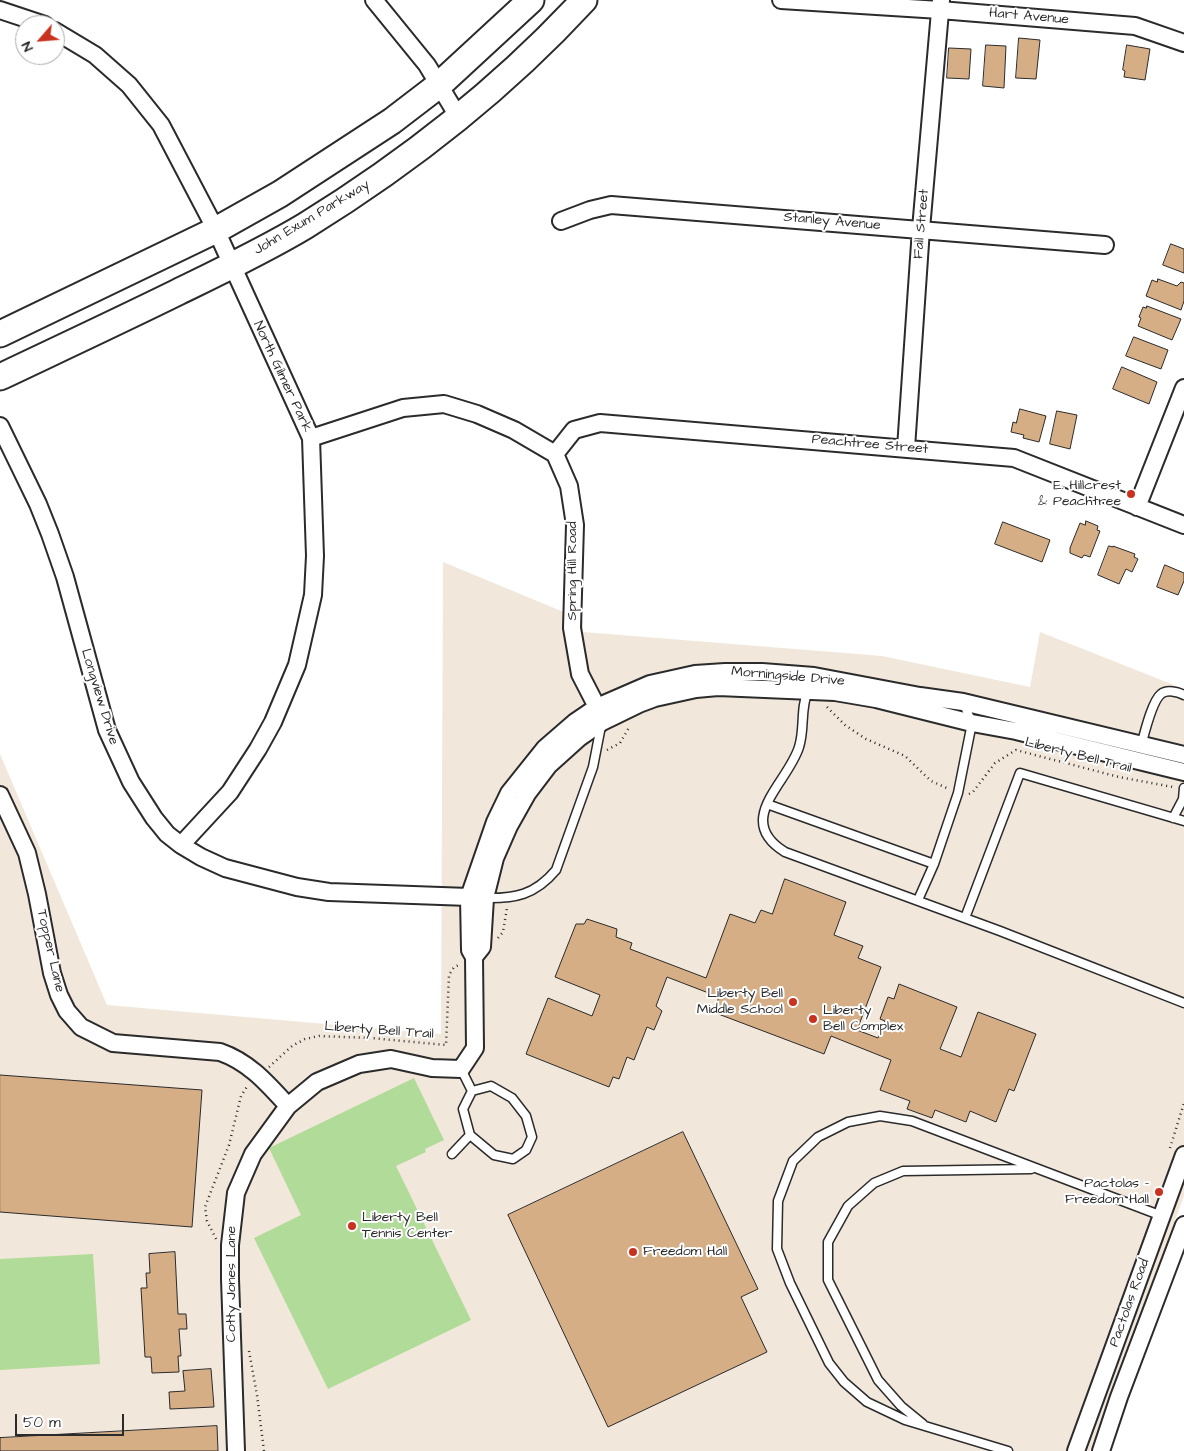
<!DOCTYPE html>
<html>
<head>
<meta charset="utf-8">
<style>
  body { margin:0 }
  #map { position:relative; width:1184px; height:1451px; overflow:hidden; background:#fff; font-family:"Architects Daughter",sans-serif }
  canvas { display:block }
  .north { position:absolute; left:15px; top:15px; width:50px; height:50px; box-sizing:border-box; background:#fff; border:1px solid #aaa; border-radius:50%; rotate:243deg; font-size:14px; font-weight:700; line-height:20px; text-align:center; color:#2b2b2b }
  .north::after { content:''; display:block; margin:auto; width:18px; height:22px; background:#c8321e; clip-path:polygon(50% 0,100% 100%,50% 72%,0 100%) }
  .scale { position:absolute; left:15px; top:1414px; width:109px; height:22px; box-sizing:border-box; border:2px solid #2b2b2b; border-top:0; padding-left:6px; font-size:15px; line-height:18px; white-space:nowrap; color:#2b2b2b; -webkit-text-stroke:4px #fff; paint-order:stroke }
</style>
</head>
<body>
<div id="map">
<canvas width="1184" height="1451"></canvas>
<div class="north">N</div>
<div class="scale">50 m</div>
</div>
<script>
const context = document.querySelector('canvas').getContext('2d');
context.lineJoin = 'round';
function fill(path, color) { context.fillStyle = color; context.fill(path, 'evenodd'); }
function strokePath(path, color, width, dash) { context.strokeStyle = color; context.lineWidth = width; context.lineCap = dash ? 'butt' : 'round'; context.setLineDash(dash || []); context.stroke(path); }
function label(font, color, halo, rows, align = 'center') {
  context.font = font + ' "Architects Daughter",sans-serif'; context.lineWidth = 4; context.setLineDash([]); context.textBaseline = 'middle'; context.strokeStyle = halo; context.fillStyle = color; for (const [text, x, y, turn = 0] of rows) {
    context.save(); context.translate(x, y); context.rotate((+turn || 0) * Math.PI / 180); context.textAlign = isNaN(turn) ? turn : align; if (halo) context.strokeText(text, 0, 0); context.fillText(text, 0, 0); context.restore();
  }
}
fill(new Path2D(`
  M 443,562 L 583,620 L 583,632 L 882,656 L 1030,687 L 1040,632 L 1184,689 L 1184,1196 L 1090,1451 L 0,1451 L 0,754 L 107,1005 L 441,1034 Z`), '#f2e7db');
fill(new Path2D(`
  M 414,1078 L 444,1140 L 425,1149 L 426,1152 L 396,1166 L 471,1320 L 328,1389 L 254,1238 L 301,1215 L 269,1148 Z
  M 93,1254 L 100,1364 L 0,1370 L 0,1259 Z`), '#b1db98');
const building = new Path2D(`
  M 1019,38 L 1040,40 L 1036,79 L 1016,78 Z
  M 986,45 L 1006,46 L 1004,88 L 983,86 Z
  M 1127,45 L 1150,49 L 1145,80 L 1124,77 L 1125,71 L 1123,70 Z
  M 949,48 L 971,49 L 969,79 L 947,78 Z
  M 1171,244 L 1184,249 L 1184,273 L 1163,265 Z
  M 1158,279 L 1177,286 L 1181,282 L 1184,283 L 1184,301 L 1181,310 L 1146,296 L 1152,280 L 1157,282 Z
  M 1147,306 L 1181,319 L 1172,340 L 1138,326 L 1141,318 L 1139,317 L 1143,307 L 1146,308 Z
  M 1134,337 L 1168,350 L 1161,369 L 1126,356 Z
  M 1122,367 L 1157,382 L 1149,404 L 1113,389 Z
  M 1020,409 L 1046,416 L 1039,442 L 1023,438 L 1024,435 L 1011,432 L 1013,422 L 1016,423 Z
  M 1057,411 L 1077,415 L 1070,449 L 1050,444 Z
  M 1086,521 L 1098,526 L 1097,530 L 1100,531 L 1090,557 L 1084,555 L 1082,558 L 1070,553 L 1070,548 L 1080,523 L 1085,525 Z
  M 1003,522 L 1050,540 L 1042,562 L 995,544 Z
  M 1109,546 L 1113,547 L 1113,546 L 1135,554 L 1134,557 L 1138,559 L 1132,572 L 1126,569 L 1119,584 L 1098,575 Z
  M 1165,565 L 1184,573 L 1184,581 L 1178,595 L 1157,587 Z
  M 785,879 L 846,902 L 834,935 L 863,946 L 858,958 L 881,967 L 857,1030 L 878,1038 L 885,1021 L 880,1019 L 888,997 L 894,999 L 899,984 L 957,1007 L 940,1049 L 961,1057 L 978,1012 L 1036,1034 L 1014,1091 L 1009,1089 L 996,1122 L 970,1111 L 966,1122 L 935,1110 L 932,1118 L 907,1109 L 910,1101 L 880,1090 L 891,1060 L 831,1036 L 824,1054 L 713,1012 L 719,997 L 667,977 L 656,1006 L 662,1011 L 654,1030 L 647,1027 L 634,1060 L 627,1057 L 619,1079 L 613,1077 L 609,1087 L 526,1054 L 548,998 L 592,1016 L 600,995 L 555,977 L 576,924 L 584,924 L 587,919 L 617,929 L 616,937 L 632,943 L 630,949 L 706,978 L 730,914 L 755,923 L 761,910 L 772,914 Z
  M 0,1075 L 202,1090 L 192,1227 L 0,1212 Z
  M 683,1132 L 758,1289 L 741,1297 L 767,1352 L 608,1427 L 508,1215 Z
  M 175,1252 L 178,1314 L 186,1314 L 187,1329 L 179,1329 L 181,1356 L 178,1356 L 179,1372 L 152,1373 L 151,1357 L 145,1357 L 141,1288 L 147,1288 L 146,1273 L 150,1273 L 149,1254 Z
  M 211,1369 L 214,1407 L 170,1409 L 169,1392 L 185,1391 L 183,1371 Z
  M 217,1426 L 218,1451 L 0,1451 L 0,1438 Z`);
fill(building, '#d5ae86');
strokePath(building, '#2b2b2b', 1);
const lane = new Path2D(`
  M 808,691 C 800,708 805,729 799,747 C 788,783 733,820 785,852 L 1000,931 L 1184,1003
  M 1141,746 C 1144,735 1152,701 1161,694 C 1167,689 1178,692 1184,695
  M 767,804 L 934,864
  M 1173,818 L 1183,799 L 1184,788
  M 483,898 C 515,899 535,895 556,870 L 593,767 L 601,726
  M 918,900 L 934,864 L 958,793 L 972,723 L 963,702
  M 965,918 L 1020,773 L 1184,821
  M 461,1069 L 472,1091
  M 491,1086 L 512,1098 L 526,1116 L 532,1137 L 526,1150 L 513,1159 L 494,1155 L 470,1135 L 463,1109 L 472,1091 Z
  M 452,1154 L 470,1135
  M 923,1424 L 901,1406 L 878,1380 L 828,1280 L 828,1242 L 848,1206 L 874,1183 L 903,1171 L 1031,1169
  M 1008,1451 L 905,1420 L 867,1402 L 844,1382 L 829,1363 L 790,1283 L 777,1249 L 778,1201 L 793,1161 L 818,1137 L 848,1122 L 880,1116 L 912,1121 L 1162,1216`);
const street = new Path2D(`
  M 374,0 L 427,65 L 459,118
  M 781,0 L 940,10 L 1135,26 L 1184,43
  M 0,10 L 45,25
  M 55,31 L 95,55 L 129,85 L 161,125 L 216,230 L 311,438 L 315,556 L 313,595 L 297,665 L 273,722 L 258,749 L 230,792 L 181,845
  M 561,221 L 590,210 L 611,205 L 1105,245
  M 0,426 L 38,504 L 50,534 L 65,577 L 107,730 L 131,782 L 154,818 L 167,834 L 181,845 L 201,857 L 225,868 L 297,887 L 329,892 L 469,897
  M 311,438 L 403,408 L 444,404 L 477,414 L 514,430 L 555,454 L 569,486 L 575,525 L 572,628 L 580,674 L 597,707
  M 906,448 L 921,229 L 941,0
  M 555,454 L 574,430 L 600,423 L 1014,458 L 1184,525
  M 1137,507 L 1184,388
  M 0,795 L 27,853 L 37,894 L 52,973 L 59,995 L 67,1011 L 81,1027 L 113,1043 L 220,1052 C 249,1062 267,1083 288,1106
  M 474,957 L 482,947 L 485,898 L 495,858 L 509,826 L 527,794 L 549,765 L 579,738 L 602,722 L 639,704 L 655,698 L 696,689 L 718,687 L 835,692 L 876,699 L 972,723 L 1016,731 L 1184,772
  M 236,1451 L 230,1279 L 230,1245 L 236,1193 L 253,1154 L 288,1106 L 317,1082 L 359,1064 L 391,1059 L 432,1068 L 461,1069 L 475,1048 L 474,957 L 470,950 L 469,897 L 495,822 L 509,793 L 545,748 L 575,722 L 597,707 L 650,684 L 695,674 L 725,672 L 762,672 L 814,676 L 920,696 L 963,702 L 1184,755
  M 1076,1451 L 1184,1155
  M 1101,1451 L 1119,1397 L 1184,1225`);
const primary = new Path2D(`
  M 0,334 L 216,230 L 280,194 L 392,121 L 439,85 L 531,0
  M 0,377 C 59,349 119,321 178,292 C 221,271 265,250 305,226 C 407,163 503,88 584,0`);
strokePath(lane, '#2b2b2b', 11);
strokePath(street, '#2b2b2b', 20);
strokePath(primary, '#2b2b2b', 29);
strokePath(new Path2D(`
  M 827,707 L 845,725 L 866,739 L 905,756 L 931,781 L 949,789
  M 607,750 L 620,743 L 630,726
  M 969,794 L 973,792 L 995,763 L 1016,750 L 1119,777 L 1173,787
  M 498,938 L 503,932 L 507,908
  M 269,1067 L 292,1046 L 305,1039 L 319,1036 L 371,1038 L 446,1045 L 449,975 L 454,967 L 459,965
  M 1170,1148 L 1184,1103
  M 216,1239 L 207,1221 L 205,1207 L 229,1145 L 241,1096 L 248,1085
  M 249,1351 L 257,1395 L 264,1451`), '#2b2b2b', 2.5, [1, 4]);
strokePath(lane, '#fff', 8);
strokePath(street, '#fff', 16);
strokePath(primary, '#fff', 25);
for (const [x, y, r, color] of [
  [1131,494,5,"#c8321e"],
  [793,1002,5,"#c8321e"],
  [813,1019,5,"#c8321e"],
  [1159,1192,5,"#c8321e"],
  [352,1226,5,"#c8321e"],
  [633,1252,5,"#c8321e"]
]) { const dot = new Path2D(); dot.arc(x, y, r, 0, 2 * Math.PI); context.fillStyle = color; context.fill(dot); strokePath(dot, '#fff', 2); }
label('14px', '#2b2b2b', '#fff', [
  ["Hart Avenue",1029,17,5],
  ["John Exum Parkway",312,218,-31],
  ["Stanley Avenue",832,222,5],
  ["Fall Street",922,224,-85],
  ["North Gilmer Park",282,377,65],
  ["Peachtree Street",870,445,5],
  ["Spring Hill Road",573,571,-90],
  ["Morningside Drive",788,677,5],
  ["Longview Drive",99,697,73],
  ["Liberty Bell Trail",1078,756,14],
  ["Topper Lane",50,951,77],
  ["Liberty Bell Trail",379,1031,4],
  ["Cotty Jones Lane",232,1284,-90],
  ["Pactolas Road",1130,1303,-70]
]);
label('14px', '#2b2b2b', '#fff', [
  ["E. Hillcrest",1121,486],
  ["& Peachtree",1121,502],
  ["Liberty Bell",783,994],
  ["Middle School",783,1010],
  ["Liberty",823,1011,"left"],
  ["Bell Complex",823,1027,"left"],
  ["Pactolas -",1149,1184],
  ["Freedom Hall",1149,1200],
  ["Liberty Bell",362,1218,"left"],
  ["Tennis Center",362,1234,"left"],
  ["Freedom Hall",643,1252,"left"]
], 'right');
</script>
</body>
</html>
